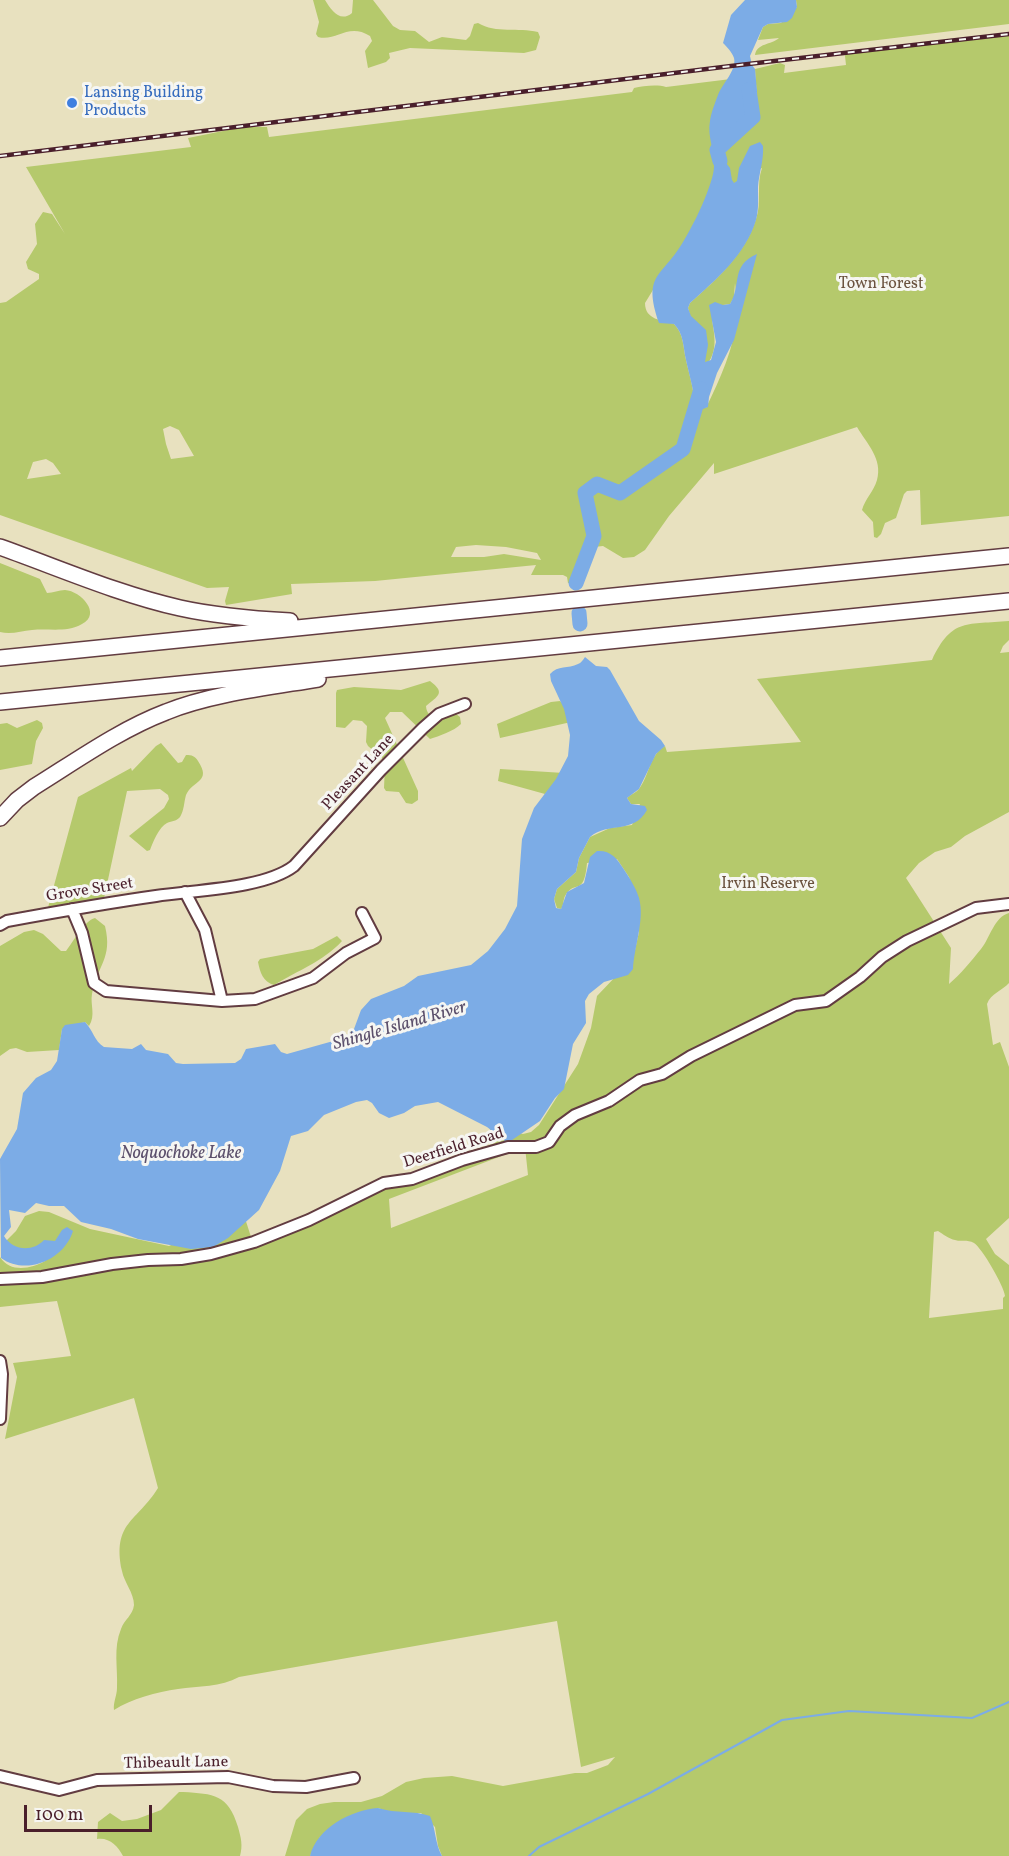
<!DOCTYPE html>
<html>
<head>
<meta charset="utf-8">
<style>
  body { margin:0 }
  #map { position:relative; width:1009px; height:1856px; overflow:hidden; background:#e8e1bf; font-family:Vollkorn,serif }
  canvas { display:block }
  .scale { position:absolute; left:24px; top:1805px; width:128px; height:27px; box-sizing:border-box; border:3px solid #4a1f2b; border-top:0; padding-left:8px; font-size:18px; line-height:21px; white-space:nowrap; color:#4a1f2b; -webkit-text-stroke:4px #f6f6f2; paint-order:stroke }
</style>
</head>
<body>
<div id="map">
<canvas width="1009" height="1856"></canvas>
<div class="scale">100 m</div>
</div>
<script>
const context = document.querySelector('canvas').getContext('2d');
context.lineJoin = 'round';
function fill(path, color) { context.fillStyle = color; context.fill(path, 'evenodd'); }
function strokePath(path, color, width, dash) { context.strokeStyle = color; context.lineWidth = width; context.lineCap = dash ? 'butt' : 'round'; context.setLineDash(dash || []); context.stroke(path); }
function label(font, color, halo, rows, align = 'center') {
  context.font = font + ' Vollkorn,serif'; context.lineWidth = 6; context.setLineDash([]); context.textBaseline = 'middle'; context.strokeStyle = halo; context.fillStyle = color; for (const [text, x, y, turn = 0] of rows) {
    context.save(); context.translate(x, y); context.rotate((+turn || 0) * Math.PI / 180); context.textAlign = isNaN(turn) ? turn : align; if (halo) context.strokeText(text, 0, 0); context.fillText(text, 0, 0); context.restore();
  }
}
fill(new Path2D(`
  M 313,0 L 325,0 C 331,10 340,23 352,13 L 353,0 L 373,0 L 393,26 L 400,30 L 415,31 L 429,42 L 442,37 L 466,40 L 470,36 L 474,24 L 478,23 C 496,34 518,27 538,32 L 540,37 L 536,50 L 524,53 L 410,48 L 389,53 L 390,58 L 386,62 L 368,68 L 365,51 L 372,41 L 370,36 C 348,22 336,42 318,37 L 316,34 L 319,22 Z
  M 796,0 L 1009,0 L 1009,24 L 755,55 C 757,43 771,45 779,38 L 758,40 L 763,27 L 768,24 L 781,23 L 797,7 Z
  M 1009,34 L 1009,516 L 921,525 L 920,490 L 907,491 L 904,494 L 896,518 L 885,523 L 881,534 L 877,538 L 874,537 L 873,522 L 862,510 C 865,499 874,491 877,480 C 883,459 867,444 857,427 L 714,474 L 714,463 L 669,516 L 645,550 L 634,557 L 623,558 L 603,546 L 594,547 C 584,558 585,575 574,584 L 568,583 L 567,577 L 563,575 L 531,575 L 536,565 L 375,581 L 291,584 L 292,594 L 226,605 L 225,601 L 229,587 L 207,588 L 0,515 L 0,303 L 6,302 L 39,279 L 39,274 L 28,269 L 26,262 L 37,244 L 35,224 L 43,212 L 52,214 L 65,234 L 26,167 L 191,147 L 188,138 L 243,127 L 267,127 L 269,137 L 632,92 L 634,88 C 643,86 657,84 666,87 L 739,78 L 717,147 L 733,220 L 664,272 L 645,303 C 645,320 662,320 674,324 C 684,334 683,347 686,360 C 690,378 694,389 695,408 L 706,408 C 720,379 734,349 737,316 C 738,306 736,294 735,283 L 734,297 L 730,304 L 723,305 L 712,320 C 715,338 718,352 705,367 L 688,308 L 690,303 C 717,279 745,254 756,219 C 762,203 756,184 762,168 L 732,185 L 721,152 L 725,140 L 740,129 L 757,99 L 755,69 L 780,63 L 785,65 L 784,73 L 846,65 L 845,56 L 846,53 C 901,44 954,40 1009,34 ZM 170,426 L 179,430 L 194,456 L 171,459 L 166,444 L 163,429 ZM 46,459 L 53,463 L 61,474 L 27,479 L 33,462 ZM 476,545 L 506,547 L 537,553 L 541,560 L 504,554 L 484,557 L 451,557 L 456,547 Z
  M 0,563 L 40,579 L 47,593 C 53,593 59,590 65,590 C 81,591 102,614 82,624 C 66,633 49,628 32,630 C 21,631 11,635 0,632 Z
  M 1009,621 L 1009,640 L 1003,646 L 1000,653 L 1009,652 L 1009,812 L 965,836 L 951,847 L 935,852 L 919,863 L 906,878 L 951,948 L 949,984 C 961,974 971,961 981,949 C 990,938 994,917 1009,913 L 1009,983 C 1002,991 991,993 987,1004 L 993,1045 L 1000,1042 L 1009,1067 L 1009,1218 L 986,1239 L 995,1254 L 1009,1265 L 1009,1856 L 442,1856 L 438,1846 L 435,1827 L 421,1813 L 392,1813 L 378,1808 L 320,1837 L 310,1856 L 285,1856 L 296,1820 L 307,1809 L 320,1804 L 334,1802 L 361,1802 L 382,1796 L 406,1782 L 424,1778 L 452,1776 L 503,1786 L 575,1773 L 587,1773 L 608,1765 L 615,1757 L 581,1767 L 557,1621 L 239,1677 C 221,1687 198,1686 178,1689 C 157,1692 131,1699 114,1710 C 113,1703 117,1695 117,1688 C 118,1668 113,1648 121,1629 C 124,1620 133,1615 134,1605 C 134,1593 124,1582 122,1571 C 112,1522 137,1522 158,1488 L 134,1398 L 5,1439 L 17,1377 L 13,1363 L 71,1356 L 57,1301 L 0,1307 L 0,1257 C 10,1273 31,1269 45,1261 L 5,1242 L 16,1231 L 25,1216 L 39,1211 L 49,1212 L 90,1229 L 169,1246 L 243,1212 L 251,1237 L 495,1143 L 489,1126 L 523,1134 L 531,1132 L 539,1125 L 578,1064 L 591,1028 L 597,996 L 618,974 L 635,950 L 639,932 L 637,902 L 629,877 L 617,859 L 587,863 C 584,898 574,879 565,896 C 563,900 564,905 561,909 L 557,908 L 554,899 L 557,889 L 576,872 L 579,858 L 590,837 L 610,828 L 632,825 L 640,804 L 631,804 L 627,798 C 631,794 636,793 639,789 C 649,776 650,754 665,746 L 667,752 L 801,742 L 757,679 L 932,660 C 952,617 968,625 1009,621 ZM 525,1147 L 528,1175 L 391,1228 L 389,1199 ZM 938,1231 C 943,1234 949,1239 955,1240 C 961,1242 967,1239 974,1243 C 982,1248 1004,1286 1005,1296 L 1003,1298 L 1003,1309 L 929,1318 L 934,1232 Z
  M 430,681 C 446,693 438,696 426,706 C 427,723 445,714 456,714 L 460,717 L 461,724 C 454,731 439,736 430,739 L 402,712 L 390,712 L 385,718 L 418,791 L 418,800 L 412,804 L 406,803 L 399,792 L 386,791 L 384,788 L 385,765 L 382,758 L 368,746 L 366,742 L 367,726 L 362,721 L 353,720 L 345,728 L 336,727 L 336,693 L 337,690 L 354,687 L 401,690 Z
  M 560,701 L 580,720 L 500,738 L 497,724 L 551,702 Z
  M 37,720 L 42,723 L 43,728 L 36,741 L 32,764 L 0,770 L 0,724 L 7,723 L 17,728 Z
  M 161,743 L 178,763 L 182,762 L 186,755 C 192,755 195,756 198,761 C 212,782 193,780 186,795 C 184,802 184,811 180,817 C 177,821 172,821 167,823 C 159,827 153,842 150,850 L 147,851 L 129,836 L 164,808 L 169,799 L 168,795 L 160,789 L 127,791 L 103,903 L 46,915 L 78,797 L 131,768 L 132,771 L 156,746 Z
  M 500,769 L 564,773 L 545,794 L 498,781 Z
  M 95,918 L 105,926 C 113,959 97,965 92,994 C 90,1005 96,1015 89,1026 L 85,1022 L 62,1029 L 59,1050 L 27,1052 L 16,1048 L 10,1049 L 0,1056 L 0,946 L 24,932 L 34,930 L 43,934 L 61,951 L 66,951 C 74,941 84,921 95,918 Z
  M 337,936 L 342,941 C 324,961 297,971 274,985 C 263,982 260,972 258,962 L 260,959 L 313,949 Z
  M 183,1792 C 214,1794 228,1794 238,1827 C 241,1838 243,1845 240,1856 L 123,1856 C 118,1846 109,1837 97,1839 L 98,1822 L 110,1813 L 122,1821 L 137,1819 L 161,1810 L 179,1792 Z`), '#b5c96c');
fill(new Path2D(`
  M 745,0 L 796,0 L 797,7 L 792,18 L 787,22 L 768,24 L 763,27 L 750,56 L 752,65 L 755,69 L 757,91 L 755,106 L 740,129 L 725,140 L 721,152 L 722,158 L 730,168 L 732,180 L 734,183 L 737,181 L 739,168 L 750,146 L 760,142 L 763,146 C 764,160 759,173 758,187 C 758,198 759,209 756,220 C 746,254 716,280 690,303 L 688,308 L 691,316 L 706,330 L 708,345 L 705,362 L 711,360 L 716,342 L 709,305 L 715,302 L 723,305 L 730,304 C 742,284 730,266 757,254 L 734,340 L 717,373 L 709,397 L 708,407 L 698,411 L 695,408 C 694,389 690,379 686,360 C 683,347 684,334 674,324 L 659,323 C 642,273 662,278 683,242 C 692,227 701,209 707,193 C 710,185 714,174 714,166 C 715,151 707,137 710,121 C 711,113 715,103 718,95 C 722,84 737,70 734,58 C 732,52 727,47 723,43 L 731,15 Z
  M 585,657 L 596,666 L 607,667 L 610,670 L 639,721 L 661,740 L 665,746 L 656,754 L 639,789 L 627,798 L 631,804 L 645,806 L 647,810 C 633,835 609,821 590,837 L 579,858 L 576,872 L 557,889 L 554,899 L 556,908 L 561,909 L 567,892 L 584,883 L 590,857 L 597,851 C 610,850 617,858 623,868 C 629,877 636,888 639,898 C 645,920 634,947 633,969 L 628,975 L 604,982 L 589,994 L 585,1001 L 586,1023 L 573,1044 L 564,1089 L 555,1098 L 540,1121 L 512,1140 L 505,1141 L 487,1127 L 438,1102 L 415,1106 L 404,1113 L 389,1118 L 379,1113 L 372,1103 L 367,1100 L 356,1102 L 324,1115 L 308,1131 L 291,1136 L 280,1171 L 259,1210 L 228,1238 L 213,1247 L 191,1249 L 138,1239 L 111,1229 L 81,1222 L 64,1206 L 49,1206 L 36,1203 L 25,1213 L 9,1210 L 11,1227 L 4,1236 C 13,1251 33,1252 44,1240 L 55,1241 L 62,1230 L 67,1227 L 73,1231 C 64,1260 26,1276 1,1258 L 0,1159 L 17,1129 L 23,1093 L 36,1078 L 51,1070 L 57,1061 L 62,1029 L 65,1025 L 85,1022 C 93,1030 94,1041 104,1047 L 132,1049 L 141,1044 L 146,1050 L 168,1054 L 176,1063 L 183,1064 L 235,1063 L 241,1059 L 246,1049 L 275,1044 L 281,1052 L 287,1054 L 344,1038 L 354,1029 L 361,1010 L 371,999 L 404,986 L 418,976 L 471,965 L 488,951 L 505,929 L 517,906 L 522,839 L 534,808 L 556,779 L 568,756 L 570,735 L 564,709 L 551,681 L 550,674 C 558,665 568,669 578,664 C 581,663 583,660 585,657 Z
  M 378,1808 C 397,1814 413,1810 430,1816 C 436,1829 435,1844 442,1856 L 310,1856 C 317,1828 351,1810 378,1808 Z`), '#7cace6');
strokePath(new Path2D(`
  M 529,1856 L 539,1847 L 648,1794 L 782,1720 L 849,1711 L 972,1718 L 1009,1702`), '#7cace6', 2);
strokePath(new Path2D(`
  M 720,161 L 717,150 L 753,117 L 749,90
  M 576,583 L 594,536 L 585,493 L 597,484 L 620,493 L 683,449 L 701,389
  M 579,613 L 580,624`), '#7cace6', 15);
const minor = new Path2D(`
  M 185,892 L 205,930 L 222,1001
  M 72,909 L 82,933 L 94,983 L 106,991 L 222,1001 L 255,999 L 313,978 L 346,953 L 375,938 L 362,913
  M 0,925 L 7,921 C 56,912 106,903 156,896 C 194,890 264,889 294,866 L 381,770 L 423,728 L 439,714 L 465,704
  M 0,1279 L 42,1277 L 112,1264 L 148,1260 L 181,1259 L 211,1254 L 254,1242 L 309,1220 L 384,1183 L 412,1179 L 462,1160 L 508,1147 L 536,1147 L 549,1142 L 560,1126 L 575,1115 L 609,1101 L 640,1080 L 662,1074 L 691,1056 L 795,1005 L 826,1001 L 860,977 L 882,957 L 907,941 L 976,908 L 1009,904
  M 0,1361 L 2,1374 L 0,1419
  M 0,1776 L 59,1790 L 97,1780 L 228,1777 L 273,1786 L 306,1787 L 354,1778`);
const highway = new Path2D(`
  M 0,547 C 59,568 118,594 180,608 C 216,616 253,619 290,621
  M 0,658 L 1009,556
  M 0,702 L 1009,601
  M 0,818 L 17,800 L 34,787 C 76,761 119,730 166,712 C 210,694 270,687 318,679`);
strokePath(minor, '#623c41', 14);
strokePath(highway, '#623c41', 18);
strokePath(minor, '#fff', 10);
strokePath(highway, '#fff', 15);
const rail = new Path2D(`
  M 0,156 L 731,66 L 1009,34`);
strokePath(rail, '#4a1f2b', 4.5);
strokePath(rail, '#f6f6f2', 2, [7]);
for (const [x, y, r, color] of [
  [72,103,6,"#3f7fe0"]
]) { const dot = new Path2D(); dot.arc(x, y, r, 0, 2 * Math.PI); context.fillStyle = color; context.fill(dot); strokePath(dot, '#f6f6f2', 2); }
label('16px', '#366cbe', '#f6f6f2', [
  ["Lansing Building",84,94],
  ["Products",84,112]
], 'left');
label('16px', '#6a523e', '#f6f6f2', [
  ["Town Forest",881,285],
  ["Irvin Reserve",768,885]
]);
label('16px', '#4a1f2b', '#f6f6f2', [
  ["Pleasant Lane",359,773,-47],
  ["Grove Street",90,891,-9],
  ["Deerfield Road",454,1149,-17],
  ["Thibeault Lane",176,1764,-1]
]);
label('italic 18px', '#5c506c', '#f6f6f2', [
  ["Shingle Island River",400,1027,-16],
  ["Noquochoke Lake",181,1155]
]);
</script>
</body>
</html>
